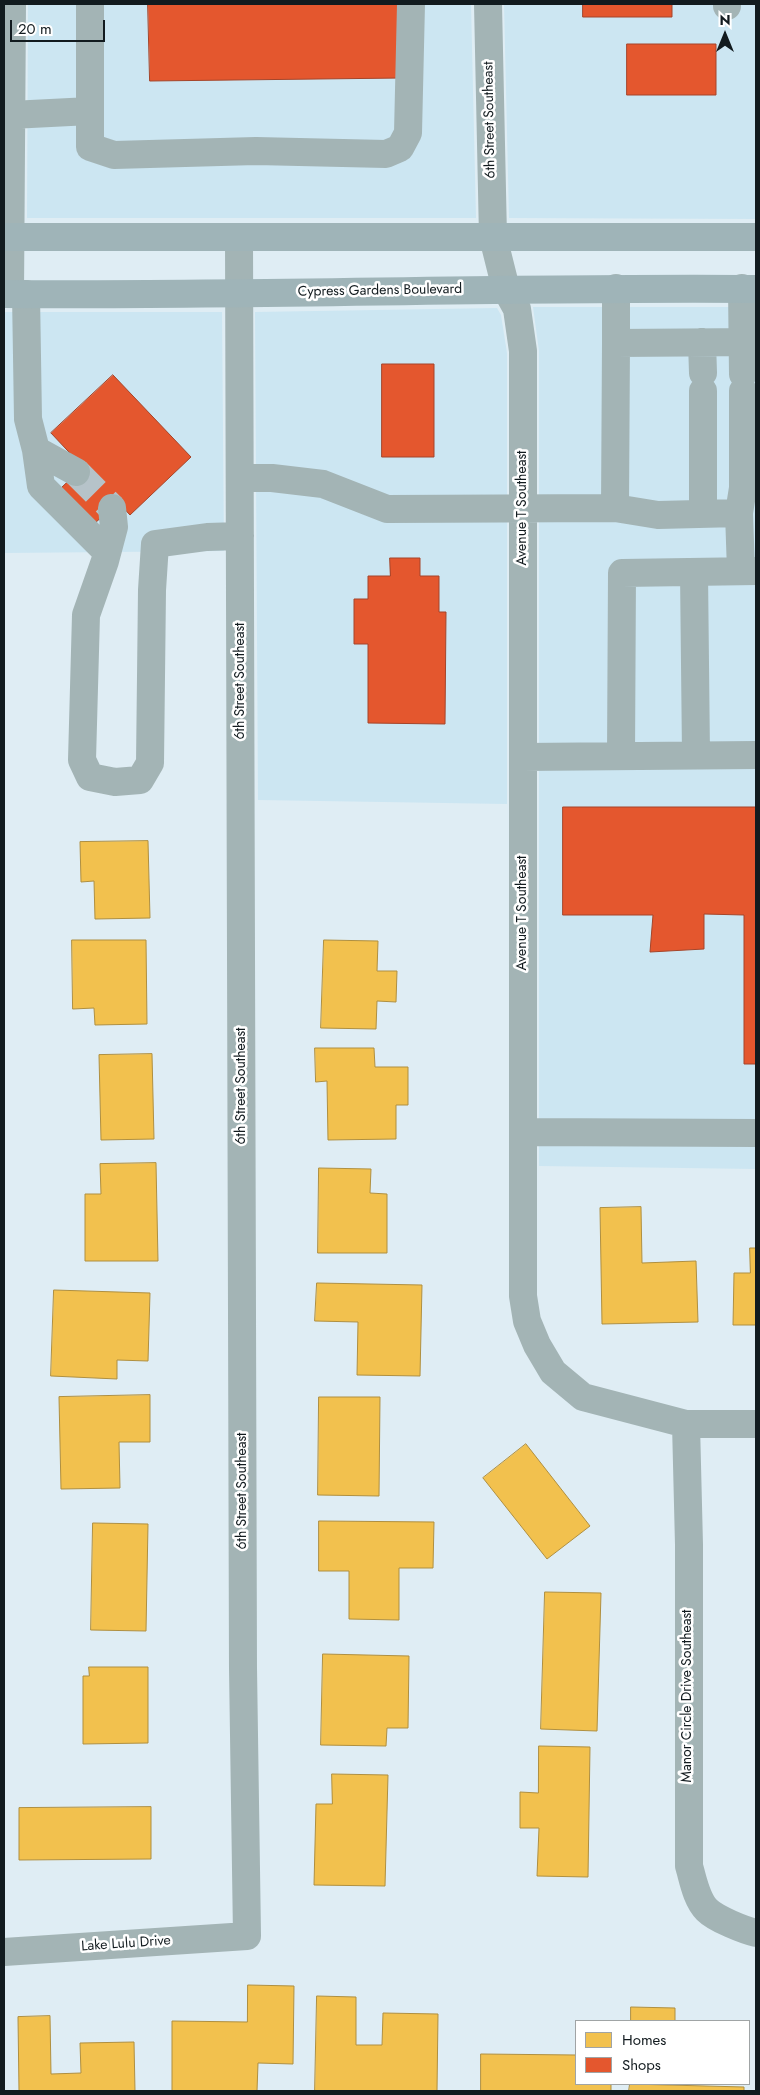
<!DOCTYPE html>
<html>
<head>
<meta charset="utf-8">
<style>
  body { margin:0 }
  #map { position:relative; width:760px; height:2095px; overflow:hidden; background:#dfedf4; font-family:Jost,sans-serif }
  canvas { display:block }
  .frame { position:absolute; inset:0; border:5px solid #121b1f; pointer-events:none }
  .legend { position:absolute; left:575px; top:2020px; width:175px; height:65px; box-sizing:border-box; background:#fff; border:1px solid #a0a4a5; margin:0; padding:6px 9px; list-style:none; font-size:15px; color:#121b1f }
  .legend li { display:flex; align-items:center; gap:10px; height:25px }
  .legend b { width:25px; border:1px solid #a0a4a5 }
  .north { position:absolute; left:700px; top:10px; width:50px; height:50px; -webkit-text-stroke:4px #fff; paint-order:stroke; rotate:0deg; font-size:14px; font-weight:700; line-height:20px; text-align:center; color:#121b1f }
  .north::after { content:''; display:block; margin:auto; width:18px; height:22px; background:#121b1f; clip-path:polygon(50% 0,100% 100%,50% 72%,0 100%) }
  .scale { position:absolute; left:10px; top:20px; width:95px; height:22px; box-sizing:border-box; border:2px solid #121b1f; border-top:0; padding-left:6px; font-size:15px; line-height:18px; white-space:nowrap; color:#121b1f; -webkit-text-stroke:4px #fff; paint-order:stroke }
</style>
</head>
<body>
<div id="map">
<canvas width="760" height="2095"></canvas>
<div class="frame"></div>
<ul class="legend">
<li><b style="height:14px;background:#f2c14e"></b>Homes</li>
<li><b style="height:14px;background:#e4572e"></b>Shops</li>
</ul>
<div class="north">N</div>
<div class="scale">20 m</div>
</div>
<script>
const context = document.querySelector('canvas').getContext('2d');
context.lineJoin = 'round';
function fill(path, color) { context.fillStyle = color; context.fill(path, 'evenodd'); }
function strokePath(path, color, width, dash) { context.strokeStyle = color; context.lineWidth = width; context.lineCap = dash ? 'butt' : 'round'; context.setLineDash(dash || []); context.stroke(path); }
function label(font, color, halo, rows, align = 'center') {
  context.font = font + ' Jost,sans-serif'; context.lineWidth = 5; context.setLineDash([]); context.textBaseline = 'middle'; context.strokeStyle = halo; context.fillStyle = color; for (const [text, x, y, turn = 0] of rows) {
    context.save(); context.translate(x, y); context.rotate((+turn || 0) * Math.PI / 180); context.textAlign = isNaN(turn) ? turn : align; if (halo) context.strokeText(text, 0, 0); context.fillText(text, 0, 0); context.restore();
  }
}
fill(new Path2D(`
  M 28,4 L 471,4 L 476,218 L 27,218 Z
  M 504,4 L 756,4 L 756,219 L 509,218 Z
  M 533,307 L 756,307 L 756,1169 L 539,1166 L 539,351 Z
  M 497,308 L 501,315 L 507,353 L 507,804 L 258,800 L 255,312 Z
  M 4,312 L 222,312 L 224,551 L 4,553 Z`), '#cce6f2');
const homes = new Path2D(`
  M 148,841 L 150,918 L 95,919 L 94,881 L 81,882 L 80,842 Z
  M 72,940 L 146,940 L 147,1024 L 95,1025 L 94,1008 L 73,1009 Z
  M 324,940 L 378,941 L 377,971 L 397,971 L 396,1002 L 377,1001 L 376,1029 L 321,1028 Z
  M 315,1048 L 374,1048 L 375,1067 L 408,1067 L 408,1105 L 396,1105 L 396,1139 L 328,1140 L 327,1081 L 316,1082 Z
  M 152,1054 L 154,1139 L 101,1140 L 99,1055 Z
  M 156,1163 L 158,1261 L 85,1261 L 85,1194 L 101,1194 L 100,1164 Z
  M 319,1168 L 371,1169 L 370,1193 L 387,1194 L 387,1253 L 318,1253 Z
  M 641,1207 L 642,1263 L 696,1261 L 698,1322 L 602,1324 L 600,1208 Z
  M 750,1248 L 756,1248 L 756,1325 L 733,1325 L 734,1273 L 750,1273 Z
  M 317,1283 L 422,1285 L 420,1376 L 357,1375 L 358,1322 L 315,1321 Z
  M 54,1290 L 150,1293 L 148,1361 L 117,1360 L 117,1379 L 51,1376 Z
  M 150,1395 L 150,1442 L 119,1442 L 120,1488 L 61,1489 L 59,1397 Z
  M 319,1397 L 380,1397 L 379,1496 L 318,1495 Z
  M 526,1444 L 590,1526 L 547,1559 L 483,1478 Z
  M 319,1521 L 434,1522 L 433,1568 L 399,1568 L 399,1620 L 349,1619 L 349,1571 L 319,1571 Z
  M 93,1523 L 148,1524 L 146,1631 L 91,1630 Z
  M 545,1592 L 601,1593 L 597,1731 L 541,1729 Z
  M 323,1654 L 409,1656 L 408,1728 L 387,1728 L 386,1746 L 321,1745 Z
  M 89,1667 L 148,1667 L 148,1743 L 83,1744 L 83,1676 L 89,1676 Z
  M 539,1746 L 590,1747 L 588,1877 L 537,1876 L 539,1828 L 520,1828 L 520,1792 L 538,1793 Z
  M 332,1774 L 388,1775 L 385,1886 L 314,1885 L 316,1804 L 332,1804 Z
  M 151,1807 L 151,1859 L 19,1860 L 19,1808 Z
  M 248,1985 L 294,1986 L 293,2064 L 258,2063 L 257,2091 L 172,2091 L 172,2021 L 247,2022 Z
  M 317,1996 L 356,1997 L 356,2045 L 382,2045 L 383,2013 L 438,2014 L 437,2091 L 315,2091 Z
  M 631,2007 L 675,2008 L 675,2021 L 631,2021 Z
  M 50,2016 L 51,2074 L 81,2073 L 80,2043 L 134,2042 L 135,2091 L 19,2091 L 18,2017 Z
  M 481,2054 L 576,2055 L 576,2084 L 611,2084 L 611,2091 L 481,2091 Z
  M 630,2084 L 744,2087 L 744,2091 L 629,2091 Z`);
fill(homes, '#f2c14e');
strokePath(homes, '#af8f40', 1);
const shops = new Path2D(`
  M 148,4 L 400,4 L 401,78 L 150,81 Z
  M 583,4 L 672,4 L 672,17 L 583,17 Z
  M 627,44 L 716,44 L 716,95 L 627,95 Z
  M 382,364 L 434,364 L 434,457 L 382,457 Z
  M 113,375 L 191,457 L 130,515 L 117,501 L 112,508 L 95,523 L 61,488 L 83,467 L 51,433 Z
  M 390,558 L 420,558 L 420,576 L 439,576 L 439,612 L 446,612 L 445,724 L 368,723 L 368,644 L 354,644 L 354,599 L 368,599 L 368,576 L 390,576 Z
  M 563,807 L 756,807 L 756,1064 L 744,1064 L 744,915 L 704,914 L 704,949 L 650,952 L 653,915 L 563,915 Z`);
fill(shops, '#e4572e');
strokePath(shops, '#a5452a', 1);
strokePath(new Path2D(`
  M 76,472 L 112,508`), '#b6c3c9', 28, [28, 14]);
strokePath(new Path2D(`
  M 90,4 L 90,147 L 114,155 L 256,151 L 386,154 L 400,148 L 408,133 L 411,4
  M 488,4 L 493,237 L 506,289 L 517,309 L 523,351 L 523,1296 L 527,1321 L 537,1345 L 553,1372 L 583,1397 L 686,1424 L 756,1424
  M 727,6 L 727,4
  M 11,115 L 90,111
  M 616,288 L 616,343
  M 742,288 L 743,374
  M 10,294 L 12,4
  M 26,294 L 28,419 L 36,450 L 41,486 L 107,552
  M 702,342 L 703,373
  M 703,391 L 703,514
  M 36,450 L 76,472
  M 240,478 L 272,478 L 323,484 L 387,509 L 615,508 L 616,343 L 756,342
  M 112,508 L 114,527 L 105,561 L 86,615 L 82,760 L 90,777 L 115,782 L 140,780 L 150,763 L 152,590 L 155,544 L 207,537 L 240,536
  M 615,508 L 658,515 L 739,513
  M 741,571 L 739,513 L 743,488 L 743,391
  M 694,572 L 696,755
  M 621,756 L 622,573 L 756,571
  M 523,757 L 756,755
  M 523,1132 L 756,1133
  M 686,1424 L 689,1545 L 689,1866 C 693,1879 696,1899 707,1910 C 716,1919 744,1930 756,1933
  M 4,1952 L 247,1936 L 243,1668 L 239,237`), '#a3b4b5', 28);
strokePath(new Path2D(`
  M 4,237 L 756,237
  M 4,294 C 255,296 505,287 756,289`), '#9fb4b8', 28);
label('14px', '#121b1f', '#fff', [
  ["6th Street Southeast",490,120,-91],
  ["Cypress Gardens Boulevard",380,291,-1],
  ["Avenue T Southeast",523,508,-90],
  ["6th Street Southeast",241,681,-90],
  ["Avenue T Southeast",523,913,-90],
  ["6th Street Southeast",242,1086,-90],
  ["6th Street Southeast",243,1491,-90],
  ["Manor Circle Drive Southeast",688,1696,-90],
  ["Lake Lulu Drive",126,1944,-4]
]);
</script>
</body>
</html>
